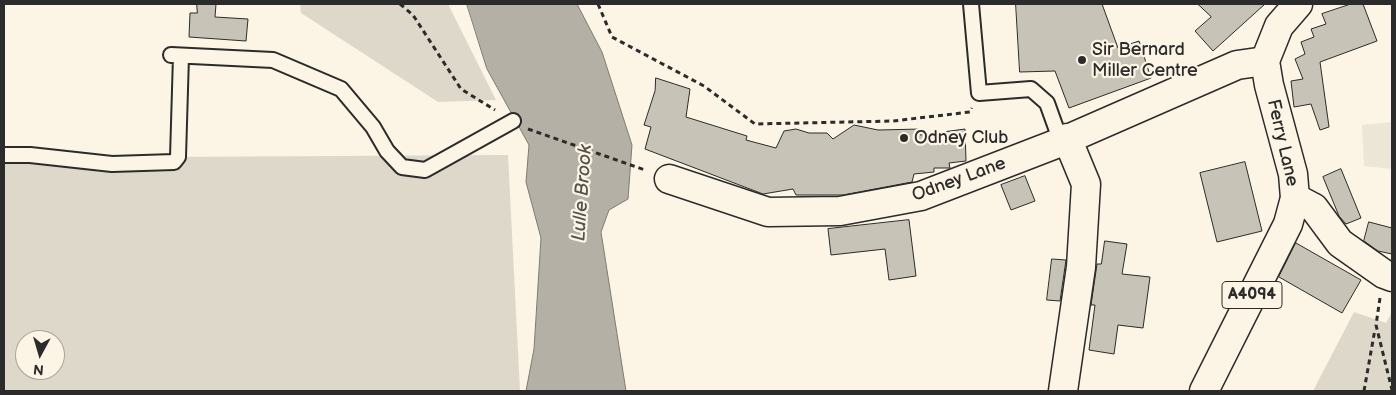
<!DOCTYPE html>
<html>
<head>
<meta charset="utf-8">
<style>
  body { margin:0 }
  #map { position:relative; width:1396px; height:395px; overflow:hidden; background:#fcf5e5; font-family:"Balsamiq Sans",sans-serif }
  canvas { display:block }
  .frame { position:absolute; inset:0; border:5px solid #2b2b2b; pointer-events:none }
  .north { position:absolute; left:15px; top:330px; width:50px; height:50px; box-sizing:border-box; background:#fcf5e5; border:1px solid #a8a49b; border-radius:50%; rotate:186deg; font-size:14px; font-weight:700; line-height:20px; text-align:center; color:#2b2b2b }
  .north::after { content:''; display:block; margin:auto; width:18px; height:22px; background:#2b2b2b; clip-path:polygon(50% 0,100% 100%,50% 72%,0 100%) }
</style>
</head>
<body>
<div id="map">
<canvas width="1396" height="395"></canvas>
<div class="frame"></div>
<div class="north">N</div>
</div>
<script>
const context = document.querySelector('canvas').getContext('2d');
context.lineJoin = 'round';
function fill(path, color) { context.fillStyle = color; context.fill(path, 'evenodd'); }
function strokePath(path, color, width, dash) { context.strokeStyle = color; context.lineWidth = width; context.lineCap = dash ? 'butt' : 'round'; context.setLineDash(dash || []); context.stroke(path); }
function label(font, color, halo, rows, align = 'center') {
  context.font = font + ' "Balsamiq Sans",sans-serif'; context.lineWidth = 4.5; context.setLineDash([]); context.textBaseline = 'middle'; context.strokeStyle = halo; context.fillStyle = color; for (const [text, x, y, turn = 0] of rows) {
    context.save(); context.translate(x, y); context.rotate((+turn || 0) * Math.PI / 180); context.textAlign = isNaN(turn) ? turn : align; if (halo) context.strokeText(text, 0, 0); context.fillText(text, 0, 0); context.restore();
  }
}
fill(new Path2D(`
  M 1392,122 L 1392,169 L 1364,166 L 1362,125 Z`), '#ece6d7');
fill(new Path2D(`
  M 300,4 L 448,4 L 496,100 L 438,102 L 301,13 Z
  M 4,154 L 167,157 L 508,155 L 520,391 L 4,391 ZM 25,340 L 55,340 L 55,370 L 25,370 Z
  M 1354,312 L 1386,323 L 1392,312 L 1392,391 L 1313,391 Z`), '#ded8ca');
const water = new Path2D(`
  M 467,4 L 577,4 L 602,52 L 632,145 L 628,199 L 609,210 L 601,232 L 626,391 L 526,391 L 534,349 L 541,238 L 526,182 L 529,145 L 487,69 Z`);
fill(water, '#b4b0a5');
strokePath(water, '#7d7b74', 1);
const building = new Path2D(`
  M 197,4 L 216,4 L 215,17 L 248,19 L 246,41 L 189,37 L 190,13 L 197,13 Z
  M 1016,4 L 1102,4 L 1118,48 L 1139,41 L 1151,78 L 1069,108 L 1055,71 L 1020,72 Z
  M 1198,4 L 1265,4 L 1213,51 L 1195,31 L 1211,17 Z
  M 1351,4 L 1363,4 L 1377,41 L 1320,62 L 1329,127 L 1320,130 L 1311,104 L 1294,107 L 1291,81 L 1303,79 L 1295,59 L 1305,54 L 1301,42 L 1314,37 L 1311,29 L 1326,24 L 1322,14 Z
  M 656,78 L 690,89 L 686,117 L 747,136 L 746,140 L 776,148 L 784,131 L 796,129 L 809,133 L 827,133 L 833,139 L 854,125 L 878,130 L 921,129 L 920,135 L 965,129 L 966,161 L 949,163 L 950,168 L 934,168 L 934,172 L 914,174 L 912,182 L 843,195 L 796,195 L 793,189 L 763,194 L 645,149 L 651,127 L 644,125 L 655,91 Z
  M 1245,162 L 1262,231 L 1217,242 L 1200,173 Z
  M 1341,169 L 1361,218 L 1346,224 L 1339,216 L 1323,177 Z
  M 1025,176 L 1035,201 L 1011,210 L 1001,185 Z
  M 909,220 L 916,276 L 889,280 L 885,249 L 831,255 L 828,229 Z
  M 1369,222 L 1392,228 L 1392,254 L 1378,251 L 1364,241 Z
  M 1105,241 L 1127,244 L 1122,274 L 1150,277 L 1143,328 L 1118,325 L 1114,354 L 1089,350 L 1095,305 L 1091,305 L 1097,264 L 1101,264 Z
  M 1296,243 L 1361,280 L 1342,313 L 1279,277 Z
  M 1052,259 L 1066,260 L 1060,301 L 1047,300 Z`);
fill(building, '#c8c3b7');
strokePath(building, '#2b2b2b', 1);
const service = new Path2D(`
  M 971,4 L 979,93 L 1031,89 L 1047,103 L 1061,142
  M 171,55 L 273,60 L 341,89 L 373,127 L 387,151 L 402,167 L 425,170 L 513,121
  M 4,155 L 30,155 L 112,164 L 174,162 L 178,157 L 181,56`);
const minor = new Path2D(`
  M 669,179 L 768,212 L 840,211 L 921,196 L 1061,142 L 1237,65 L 1265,61
  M 1295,198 L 1314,208 L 1340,243 L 1384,274 L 1392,277
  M 1063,391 L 1081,267 L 1086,184 L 1067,138`);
const primary = new Path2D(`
  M 1204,391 L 1288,224 L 1295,198 L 1293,174 L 1269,85 L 1265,61 L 1279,26 L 1298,4`);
strokePath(service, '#2b2b2b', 18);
strokePath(minor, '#2b2b2b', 31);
strokePath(primary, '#2b2b2b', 31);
strokePath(new Path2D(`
  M 400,4 L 413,15 L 461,89 L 495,110
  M 598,4 L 612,37 L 704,86 L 755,124 L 893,121 L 970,112 L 972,108
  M 528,129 L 645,170
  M 1380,298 L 1376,325 L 1392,390
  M 1364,391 L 1375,329`), '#2b2b2b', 3, [5, 4]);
strokePath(service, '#fcf5e5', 14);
strokePath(minor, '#fcf5e5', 28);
strokePath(primary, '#fcf5e5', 28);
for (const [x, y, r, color] of [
  [1082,60,5,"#2b2b2b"],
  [904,138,5,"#2b2b2b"]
]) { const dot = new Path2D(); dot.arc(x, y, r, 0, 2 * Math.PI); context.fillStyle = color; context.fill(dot); strokePath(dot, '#fcf5e5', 2); }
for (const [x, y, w] of [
  [1252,295,60]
]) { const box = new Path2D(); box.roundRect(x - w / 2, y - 13.5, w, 27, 4); context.fillStyle = '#fcf5e5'; context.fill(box); strokePath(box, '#2b2b2b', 1); }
label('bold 16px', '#2b2b2b', null, [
  ["A4094",1252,295]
]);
label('18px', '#2b2b2b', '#fcf5e5', [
  ["Sir Bernard",1092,50],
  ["Miller Centre",1092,71],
  ["Odney Club",914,138]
], 'left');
label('18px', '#2b2b2b', '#fcf5e5', [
  ["Ferry Lane",1282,143,77],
  ["Odney Lane",959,180,-20]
]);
label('italic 19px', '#545350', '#fcf5e5', [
  ["Lulle Brook",583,193,-86]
]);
</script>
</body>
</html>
